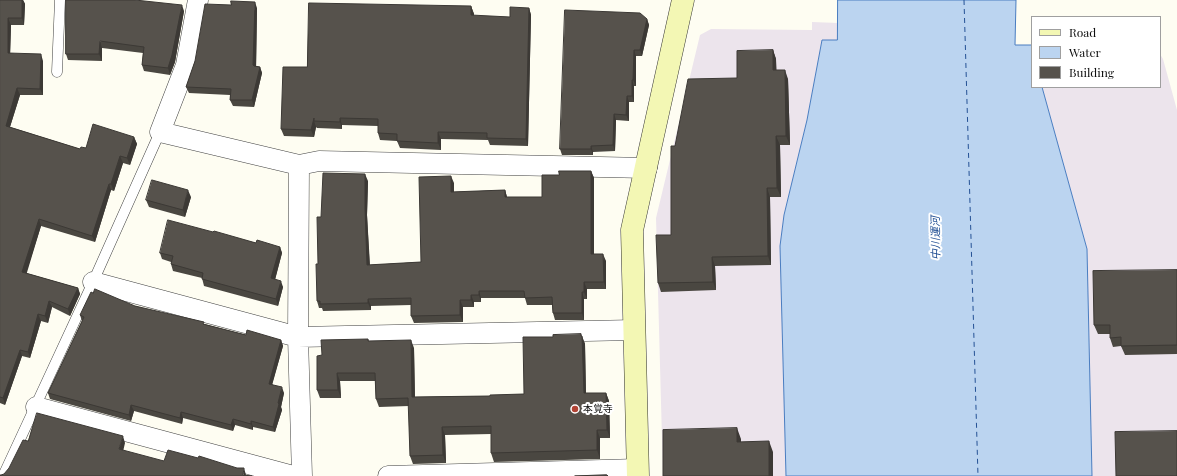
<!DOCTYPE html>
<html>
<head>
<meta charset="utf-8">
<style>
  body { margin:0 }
  #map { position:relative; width:1177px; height:476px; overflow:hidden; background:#fefdf2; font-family:"Playfair Display",serif }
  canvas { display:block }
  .legend { position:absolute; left:1031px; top:16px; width:130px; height:72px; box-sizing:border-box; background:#fff; border:1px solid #9f9f9f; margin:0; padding:5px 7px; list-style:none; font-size:12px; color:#0f0f0f }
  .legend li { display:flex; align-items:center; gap:8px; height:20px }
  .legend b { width:20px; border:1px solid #9f9f9f }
</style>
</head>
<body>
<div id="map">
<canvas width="1177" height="476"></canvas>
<ul class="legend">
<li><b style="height:5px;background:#f3f7b4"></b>Road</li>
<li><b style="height:11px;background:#bbd4f0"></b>Water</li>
<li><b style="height:11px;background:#56524c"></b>Building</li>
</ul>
</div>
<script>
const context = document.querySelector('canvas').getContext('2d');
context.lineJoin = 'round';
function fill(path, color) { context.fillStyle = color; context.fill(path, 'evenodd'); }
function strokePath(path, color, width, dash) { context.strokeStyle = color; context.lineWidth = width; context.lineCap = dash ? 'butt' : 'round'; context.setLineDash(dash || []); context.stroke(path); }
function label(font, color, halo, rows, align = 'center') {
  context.font = font + ' "Playfair Display","Noto Sans JP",serif'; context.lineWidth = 4; context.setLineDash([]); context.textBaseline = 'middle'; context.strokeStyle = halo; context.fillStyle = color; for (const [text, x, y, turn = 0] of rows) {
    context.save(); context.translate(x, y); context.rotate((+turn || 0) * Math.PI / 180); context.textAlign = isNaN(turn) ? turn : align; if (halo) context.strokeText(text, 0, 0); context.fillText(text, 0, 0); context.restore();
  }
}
fill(new Path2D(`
  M 812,22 L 838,23 L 837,40 L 822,40 L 807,120 L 784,215 L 780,246 L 786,476 L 663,476 L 656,218 L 700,35 L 711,29 L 812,30 Z
  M 1160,54 L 1163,59 L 1177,110 L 1177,476 L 1092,476 L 1087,249 L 1042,87 L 1160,87 Z`), '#ece4ec');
const water = new Path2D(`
  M 838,0 L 1016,0 L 1015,45 L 1032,45 L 1032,87 L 1042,87 L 1087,249 L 1092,476 L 786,476 L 780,246 L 784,215 L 807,120 L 822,40 L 837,40 Z`);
fill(water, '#bbd4f0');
strokePath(water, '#4a7dc0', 1);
strokePath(new Path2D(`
  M 964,0 L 978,476`), '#245195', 1, [5, 4]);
const lane = new Path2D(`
  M 57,72 L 60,0
  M 3,476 L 93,282 L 160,132`);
const street = new Path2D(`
  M 198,0 L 186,65 L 160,132 L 299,165 L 319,161 L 647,168
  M 299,165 L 298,337 L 302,476
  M 93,282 L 298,337 L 634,330
  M 36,407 L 293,476
  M 388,476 L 638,469`);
const secondary = new Path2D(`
  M 638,476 L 632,230 L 683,0`);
strokePath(lane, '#424242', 11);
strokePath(street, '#424242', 21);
strokePath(secondary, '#313131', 23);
strokePath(lane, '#fff', 10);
strokePath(street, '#fff', 20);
strokePath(secondary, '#f3f7b4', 22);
fill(new Path2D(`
  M 0,0 L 23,0 L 25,4 L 24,25 L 11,25 L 10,53 L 43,61 L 43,95 L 20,95 L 10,127 L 80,149 L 134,137 L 137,144 L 130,165 L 123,163 L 114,191 L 111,190 L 95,242 L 41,226 L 26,273 L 78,288 L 80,294 L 70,316 L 52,307 L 48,323 L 41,321 L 30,358 L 22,356 L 5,405 L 0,403 Z
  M 471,6 L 474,14 L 474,16 L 510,17 L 529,8 L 531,15 L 528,146 L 490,145 L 488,140 L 441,139 L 441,150 L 400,148 L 397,141 L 380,140 L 378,133 L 378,126 L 342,125 L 342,129 L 317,128 L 316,127 L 314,137 L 284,136 L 281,129 L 307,67 Z
  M 257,8 L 256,66 L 260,67 L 262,73 L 254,107 L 233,106 L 230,100 L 230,95 L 189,93 L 186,87 L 195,61 Z
  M 184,11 L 175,62 L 170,75 L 144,71 L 142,65 L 143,53 L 102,48 L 102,61 L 68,60 L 66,54 Z
  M 647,19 L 649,25 L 642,56 L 636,56 L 636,86 L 634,86 L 634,102 L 629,102 L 629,121 L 616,120 L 615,151 L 593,152 L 593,155 L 562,155 L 560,149 Z
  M 773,50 L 776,59 L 776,70 L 788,79 L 790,145 L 780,145 L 781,197 L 770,197 L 771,265 L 715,266 L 716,290 L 661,292 L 658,283 L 671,235 L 675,146 L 737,78 Z
  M 591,171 L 594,178 L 594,254 L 606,261 L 606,289 L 587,289 L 587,299 L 584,299 L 584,320 L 555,320 L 553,313 L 552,305 L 527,305 L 525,298 L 481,298 L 481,302 L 474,302 L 474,307 L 463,307 L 463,322 L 414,323 L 411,316 L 411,305 L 371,306 L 371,310 L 323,311 L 322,308 L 319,308 L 317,301 L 318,264 L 321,217 L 368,181 L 367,215 L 370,265 L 421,262 L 454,183 L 454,192 L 505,190 L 507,197 L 542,197 L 559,175 Z
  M 191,197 L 185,217 L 149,207 L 146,200 Z
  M 213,232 L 256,243 L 280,247 L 282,253 L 275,279 L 283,287 L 278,306 L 204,286 L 202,278 L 173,271 L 171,264 L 171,262 L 162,259 L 160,253 Z
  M 1177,270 L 1177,354 L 1125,355 L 1121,346 L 1113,347 L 1110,338 L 1110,334 L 1098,334 L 1094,325 Z
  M 135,306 L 246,335 L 281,340 L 283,346 L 272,384 L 284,393 L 281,407 L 282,410 L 275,432 L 253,427 L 253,430 L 235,425 L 233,431 L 183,418 L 182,424 L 134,411 L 131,421 L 50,399 L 48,393 L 82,321 L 80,315 Z
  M 582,336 L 585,344 L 586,393 L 606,393 L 609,401 L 610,438 L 600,438 L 600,459 L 494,462 L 491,453 L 491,434 L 445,435 L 446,463 L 413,464 L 410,456 L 409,406 L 379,407 L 376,399 L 375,381 L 340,381 L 341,398 L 320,398 L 317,390 L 322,355 L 368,339 L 369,341 L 414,348 L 415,397 L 490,396 L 524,394 Z`), '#4a4741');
fill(new Path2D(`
  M 22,0 L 23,0 L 25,4 L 24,25 L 22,18 Z
  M 255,2 L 257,8 L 256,72 L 253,65 Z
  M 182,5 L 184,11 L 175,62 L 170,75 L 168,68 Z
  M 471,6 L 474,14 L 474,22 L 471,15 Z
  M 529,8 L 531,15 L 528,146 L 526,139 Z
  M 8,18 L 11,25 L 10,60 L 8,53 Z
  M 647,19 L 649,25 L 642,56 L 640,50 Z
  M 100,41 L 102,48 L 102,61 L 99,54 Z
  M 634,50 L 636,56 L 636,86 L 633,80 Z
  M 773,50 L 776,59 L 777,79 L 773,70 Z
  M 41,54 L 43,61 L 43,95 L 40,89 Z
  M 260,67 L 262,73 L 254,107 L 252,100 Z
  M 785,70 L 788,79 L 790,145 L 786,136 Z
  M 632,80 L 634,86 L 634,102 L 632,96 Z
  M 17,88 L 20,95 L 8,133 L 6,126 Z
  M 627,96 L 629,102 L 629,121 L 626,115 Z
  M 614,114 L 616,120 L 615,151 L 613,145 Z
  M 314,118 L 314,121 L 316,127 L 314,137 L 311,130 Z
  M 340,118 L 342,125 L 342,129 L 340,122 Z
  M 438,132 L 441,139 L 441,150 L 438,143 Z
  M 776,136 L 780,145 L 781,197 L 777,188 Z
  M 134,137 L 137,144 L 130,165 L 127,158 Z
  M 591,146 L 593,152 L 593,155 L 591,149 Z
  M 120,156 L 123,163 L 114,191 L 111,184 Z
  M 591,171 L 594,178 L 594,261 L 591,254 Z
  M 365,174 L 368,181 L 367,215 L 370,272 L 367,265 L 365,208 Z
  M 451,176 L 454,183 L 454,199 L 451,192 Z
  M 109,184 L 111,190 L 95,242 L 92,236 Z
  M 767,188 L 770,197 L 771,265 L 768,256 Z
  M 188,190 L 191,197 L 185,217 L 183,210 Z
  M 505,190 L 507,197 L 505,197 Z
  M 39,219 L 41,226 L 25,279 L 22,272 Z
  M 280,247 L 282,253 L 274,284 L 271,278 Z
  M 603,254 L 606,261 L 606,289 L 604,282 Z
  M 712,257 L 715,266 L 716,290 L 713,282 Z
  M 281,281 L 283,287 L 278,306 L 276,299 Z
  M 584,282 L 587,289 L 587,299 L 584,292 Z
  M 78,288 L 80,294 L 70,316 L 68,309 Z
  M 479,291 L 481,298 L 481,302 L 479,295 Z
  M 582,292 L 584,299 L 584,320 L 582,313 Z
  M 471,295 L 474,302 L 474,307 L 471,300 Z
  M 368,299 L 371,306 L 371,310 L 368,303 Z
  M 460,300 L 463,307 L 463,322 L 460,315 Z
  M 49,301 L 52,307 L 48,323 L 45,316 Z
  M 38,314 L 41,321 L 30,358 L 28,352 Z
  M 581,334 L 585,344 L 586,401 L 584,393 Z
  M 281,340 L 283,346 L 271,389 L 269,384 Z
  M 411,340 L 414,348 L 415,405 L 412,397 Z
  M 20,350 L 22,356 L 5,405 L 3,398 Z
  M 337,373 L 340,381 L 341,398 L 338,390 Z
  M 282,387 L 284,393 L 281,407 L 282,410 L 275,432 L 273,427 L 278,403 Z
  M 606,393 L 609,401 L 610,438 L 607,430 Z
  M 131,405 L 134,411 L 131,421 L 129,415 Z
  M 181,412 L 183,418 L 182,424 L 180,418 Z
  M 233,419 L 235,425 L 233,431 L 231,425 Z
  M 251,421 L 253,427 L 253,430 L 251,424 Z
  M 442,427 L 445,435 L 446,463 L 443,455 Z
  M 737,428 L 741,439 L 741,453 L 737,442 Z
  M 597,430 L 600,438 L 600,459 L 597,450 Z
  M 123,436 L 125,443 L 122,456 L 119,449 Z
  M 769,441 L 773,452 L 773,476 L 769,476 Z
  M 244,468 L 246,475 L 244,476 Z`), '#3c3935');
const building = new Path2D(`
  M 0,0 L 22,0 L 22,18 L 8,18 L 8,53 L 41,54 L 40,89 L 17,88 L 6,126 L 80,149 L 81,147 L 86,148 L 93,124 L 134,137 L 127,158 L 120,156 L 111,184 L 109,184 L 92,236 L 39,219 L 22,272 L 78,288 L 68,309 L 49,301 L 45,316 L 38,314 L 28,352 L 20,350 L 3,398 L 0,397 Z
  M 66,0 L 135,0 L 182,5 L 172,55 L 168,68 L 142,65 L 144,47 L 100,41 L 99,54 L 66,54 Z
  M 231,1 L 255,2 L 253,65 L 254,66 L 260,67 L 252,100 L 230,100 L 231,89 L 186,87 L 195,61 L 205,4 L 231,5 Z
  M 309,3 L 471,6 L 471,15 L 510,17 L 510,7 L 529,8 L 526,139 L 487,138 L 487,133 L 438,132 L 438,143 L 397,141 L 397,134 L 378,133 L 378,119 L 340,118 L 340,122 L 314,121 L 314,118 L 311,130 L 281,129 L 283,67 L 307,67 Z
  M 565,10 L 640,13 L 647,19 L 640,50 L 634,50 L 633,80 L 632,80 L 632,96 L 627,96 L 626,115 L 614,114 L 613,145 L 591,146 L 591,149 L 560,149 Z
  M 773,50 L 773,70 L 785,70 L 786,136 L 776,136 L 777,188 L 767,188 L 768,256 L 712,257 L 713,282 L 658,283 L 656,235 L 671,235 L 671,146 L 675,146 L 688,79 L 737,78 L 737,51 Z
  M 559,171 L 591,171 L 591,254 L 603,254 L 604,282 L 584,282 L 584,292 L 582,292 L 582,313 L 553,313 L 552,297 L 525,298 L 524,291 L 479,291 L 479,295 L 471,295 L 471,300 L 460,300 L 460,315 L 411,316 L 411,298 L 368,299 L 368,303 L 320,304 L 320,301 L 317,301 L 316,264 L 318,264 L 317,217 L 321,217 L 323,173 L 365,174 L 365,208 L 367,265 L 421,262 L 419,177 L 451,176 L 451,192 L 505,190 L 505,197 L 542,197 L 542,175 L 559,175 Z
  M 152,180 L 188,190 L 183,210 L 146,200 Z
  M 168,220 L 213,232 L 214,231 L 256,243 L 257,240 L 280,247 L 271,278 L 281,281 L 276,299 L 202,279 L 203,273 L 171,264 L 173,256 L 160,253 Z
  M 1177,270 L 1177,345 L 1121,346 L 1121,337 L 1110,338 L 1110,325 L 1094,325 L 1093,271 Z
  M 95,289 L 135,306 L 204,322 L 203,324 L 246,335 L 247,330 L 281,340 L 269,384 L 282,387 L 278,403 L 279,404 L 273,427 L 251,421 L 251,424 L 233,419 L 231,425 L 181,412 L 180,418 L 131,405 L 129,415 L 48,393 L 84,317 L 80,315 L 91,292 L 93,293 Z
  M 581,334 L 581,336 L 582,336 L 584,393 L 606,393 L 607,430 L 597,430 L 597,450 L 491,453 L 491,426 L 442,427 L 443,455 L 410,456 L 408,398 L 376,399 L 375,373 L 337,373 L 338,390 L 317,390 L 317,356 L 322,355 L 321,340 L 368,339 L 368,341 L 411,340 L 412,397 L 490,396 L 490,395 L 524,394 L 523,337 L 553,337 L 553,335 Z
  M 37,413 L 123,436 L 119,449 L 164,461 L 168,450 L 198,458 L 199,456 L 237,468 L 244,468 L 243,475 L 252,476 L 0,476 L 0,475 L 1,475 L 4,474 L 9,468 L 23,440 L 28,441 Z
  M 737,428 L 737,442 L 769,441 L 769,476 L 663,476 L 663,430 Z
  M 1177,431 L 1177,476 L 1116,476 L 1115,432 Z
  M 607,475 L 608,476 L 575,476 Z`);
fill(building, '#56524c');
strokePath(building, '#3c3935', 1);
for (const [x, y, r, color] of [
  [575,409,4,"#b14334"]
]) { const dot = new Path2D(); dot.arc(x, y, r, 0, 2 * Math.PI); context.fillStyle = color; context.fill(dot); strokePath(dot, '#fff', 1.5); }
label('10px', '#0f0f0f', '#fff', [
  ["本覚寺",583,409]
], 'left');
label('italic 11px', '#245195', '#fff', [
  ["中川運河",936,238,-91]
]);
</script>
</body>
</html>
